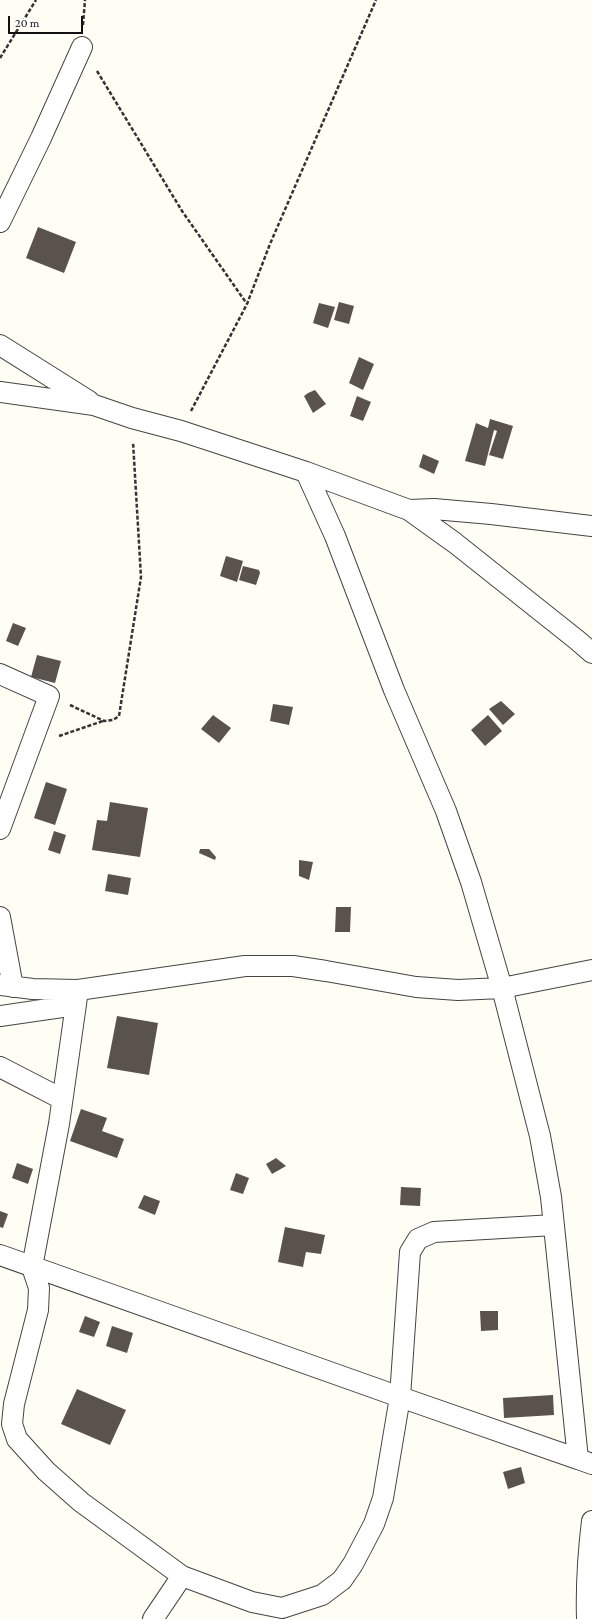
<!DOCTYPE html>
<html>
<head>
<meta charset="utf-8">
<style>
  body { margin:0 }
  #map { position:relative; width:592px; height:1619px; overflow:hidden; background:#fffef5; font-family:"Crimson Pro",serif }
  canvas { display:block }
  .scale { position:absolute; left:8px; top:16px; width:75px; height:18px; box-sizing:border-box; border:2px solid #111; border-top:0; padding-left:5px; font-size:12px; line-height:14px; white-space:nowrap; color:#111; -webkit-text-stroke:3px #fff; paint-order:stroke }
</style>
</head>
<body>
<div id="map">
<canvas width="592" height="1619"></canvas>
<div class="scale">20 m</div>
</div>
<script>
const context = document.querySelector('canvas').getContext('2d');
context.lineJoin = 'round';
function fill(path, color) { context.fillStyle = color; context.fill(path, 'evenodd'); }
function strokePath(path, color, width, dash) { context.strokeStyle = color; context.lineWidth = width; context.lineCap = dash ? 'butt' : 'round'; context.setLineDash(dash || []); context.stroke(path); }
fill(new Path2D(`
  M 38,227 L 76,242 L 64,273 L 26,258 Z
  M 339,302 L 354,306 L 349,324 L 334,320 Z
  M 319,303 L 335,307 L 328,328 L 313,323 Z
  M 359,357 L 374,364 L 363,390 L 349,383 Z
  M 315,390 L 326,404 L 313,413 L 304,396 L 308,393 Z
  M 357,396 L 371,402 L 363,421 L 350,416 Z
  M 490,419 L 513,426 L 503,459 L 489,455 L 497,431 L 494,430 L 485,466 L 465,461 L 476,423 L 488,428 Z
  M 423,454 L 439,461 L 434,474 L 419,467 Z
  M 226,556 L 243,561 L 237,582 L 220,576 Z
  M 243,566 L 259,570 L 260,573 L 256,585 L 239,580 Z
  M 13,623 L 26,628 L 18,646 L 6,641 Z
  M 37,655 L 61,661 L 55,683 L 31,677 Z
  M 501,701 L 515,714 L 503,725 L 489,709 Z
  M 273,704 L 293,707 L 289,725 L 270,721 Z
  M 213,715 L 231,728 L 219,743 L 201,729 Z
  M 488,715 L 502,731 L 485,746 L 471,730 Z
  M 46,782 L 67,789 L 55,825 L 34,818 Z
  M 110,802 L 148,808 L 140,857 L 92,850 L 97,820 L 107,821 Z
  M 54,831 L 66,835 L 60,854 L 48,850 Z
  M 200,849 L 209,849 L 216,857 L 215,860 L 199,853 Z
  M 299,860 L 313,862 L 309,880 L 299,876 Z
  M 108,874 L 131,878 L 128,895 L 105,891 Z
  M 336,907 L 351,907 L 350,932 L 335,932 Z
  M 117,1016 L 158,1023 L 149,1075 L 107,1068 Z
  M 81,1109 L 107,1118 L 102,1131 L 124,1139 L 117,1158 L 70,1141 Z
  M 276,1158 L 286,1166 L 272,1174 L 266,1164 Z
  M 17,1163 L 33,1169 L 28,1184 L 12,1178 Z
  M 236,1173 L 249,1178 L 243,1194 L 230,1190 Z
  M 401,1187 L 421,1188 L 420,1206 L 400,1205 Z
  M 144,1195 L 160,1201 L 155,1215 L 138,1208 Z
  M 0,1211 L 8,1214 L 3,1228 L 0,1227 Z
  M 285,1227 L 325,1235 L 321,1254 L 306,1252 L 303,1267 L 278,1262 Z
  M 480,1311 L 498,1311 L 498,1330 L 481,1331 Z
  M 85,1316 L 100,1322 L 94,1337 L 79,1332 Z
  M 112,1326 L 133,1333 L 127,1353 L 106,1346 Z
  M 77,1389 L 126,1410 L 110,1445 L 61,1424 Z
  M 553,1395 L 554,1415 L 504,1418 L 503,1398 Z
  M 521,1467 L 525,1483 L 508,1489 L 503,1472 Z`), '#5a534d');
const street = new Path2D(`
  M 0,222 L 41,138 L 82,47
  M 0,345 L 89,401
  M 0,392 L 94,405 L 132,418 L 181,431 L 306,472 L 409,510 L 434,509 L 491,514 L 592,526
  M 306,472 L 335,536 L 394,690 L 446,811 L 471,882 L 502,988 L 540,1136 L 551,1197 L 578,1459 L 592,1464
  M 409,510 L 455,543 L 577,640 L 592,653
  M 0,674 L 49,696 L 0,829
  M 0,917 L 13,987
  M 0,985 L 33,989 L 78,990 L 245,966 L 293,966 L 326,971 L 416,987 L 458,990 L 502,988 L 592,970
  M 78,990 L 59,1124 L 32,1267 L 39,1288 L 38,1310 L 14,1404 L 12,1424 L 17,1439 L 46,1471 L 81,1502 L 182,1576 L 252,1602 L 282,1608 L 322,1595 L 342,1580 L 353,1564 L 374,1524 L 383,1498 L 400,1397 L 410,1252 L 418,1239 L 434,1232 L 554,1225
  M 0,1016 L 76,1005
  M 0,1067 L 62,1099
  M 0,1255 L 400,1397 L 578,1459
  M 153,1619 L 182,1576
  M 587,1619 C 586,1586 588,1554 592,1521`);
strokePath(street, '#444', 22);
strokePath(new Path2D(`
  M 83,25 L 85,0
  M 0,58 L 36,0
  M 97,71 L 182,211 L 247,304
  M 191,411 L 247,304 L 270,244 L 376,0
  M 70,705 L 104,721 L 113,720 L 119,716 L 141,577 L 133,442
  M 59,736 L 103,721`), '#333', 2.5, [4, 2]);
strokePath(street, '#fff', 20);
</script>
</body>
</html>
